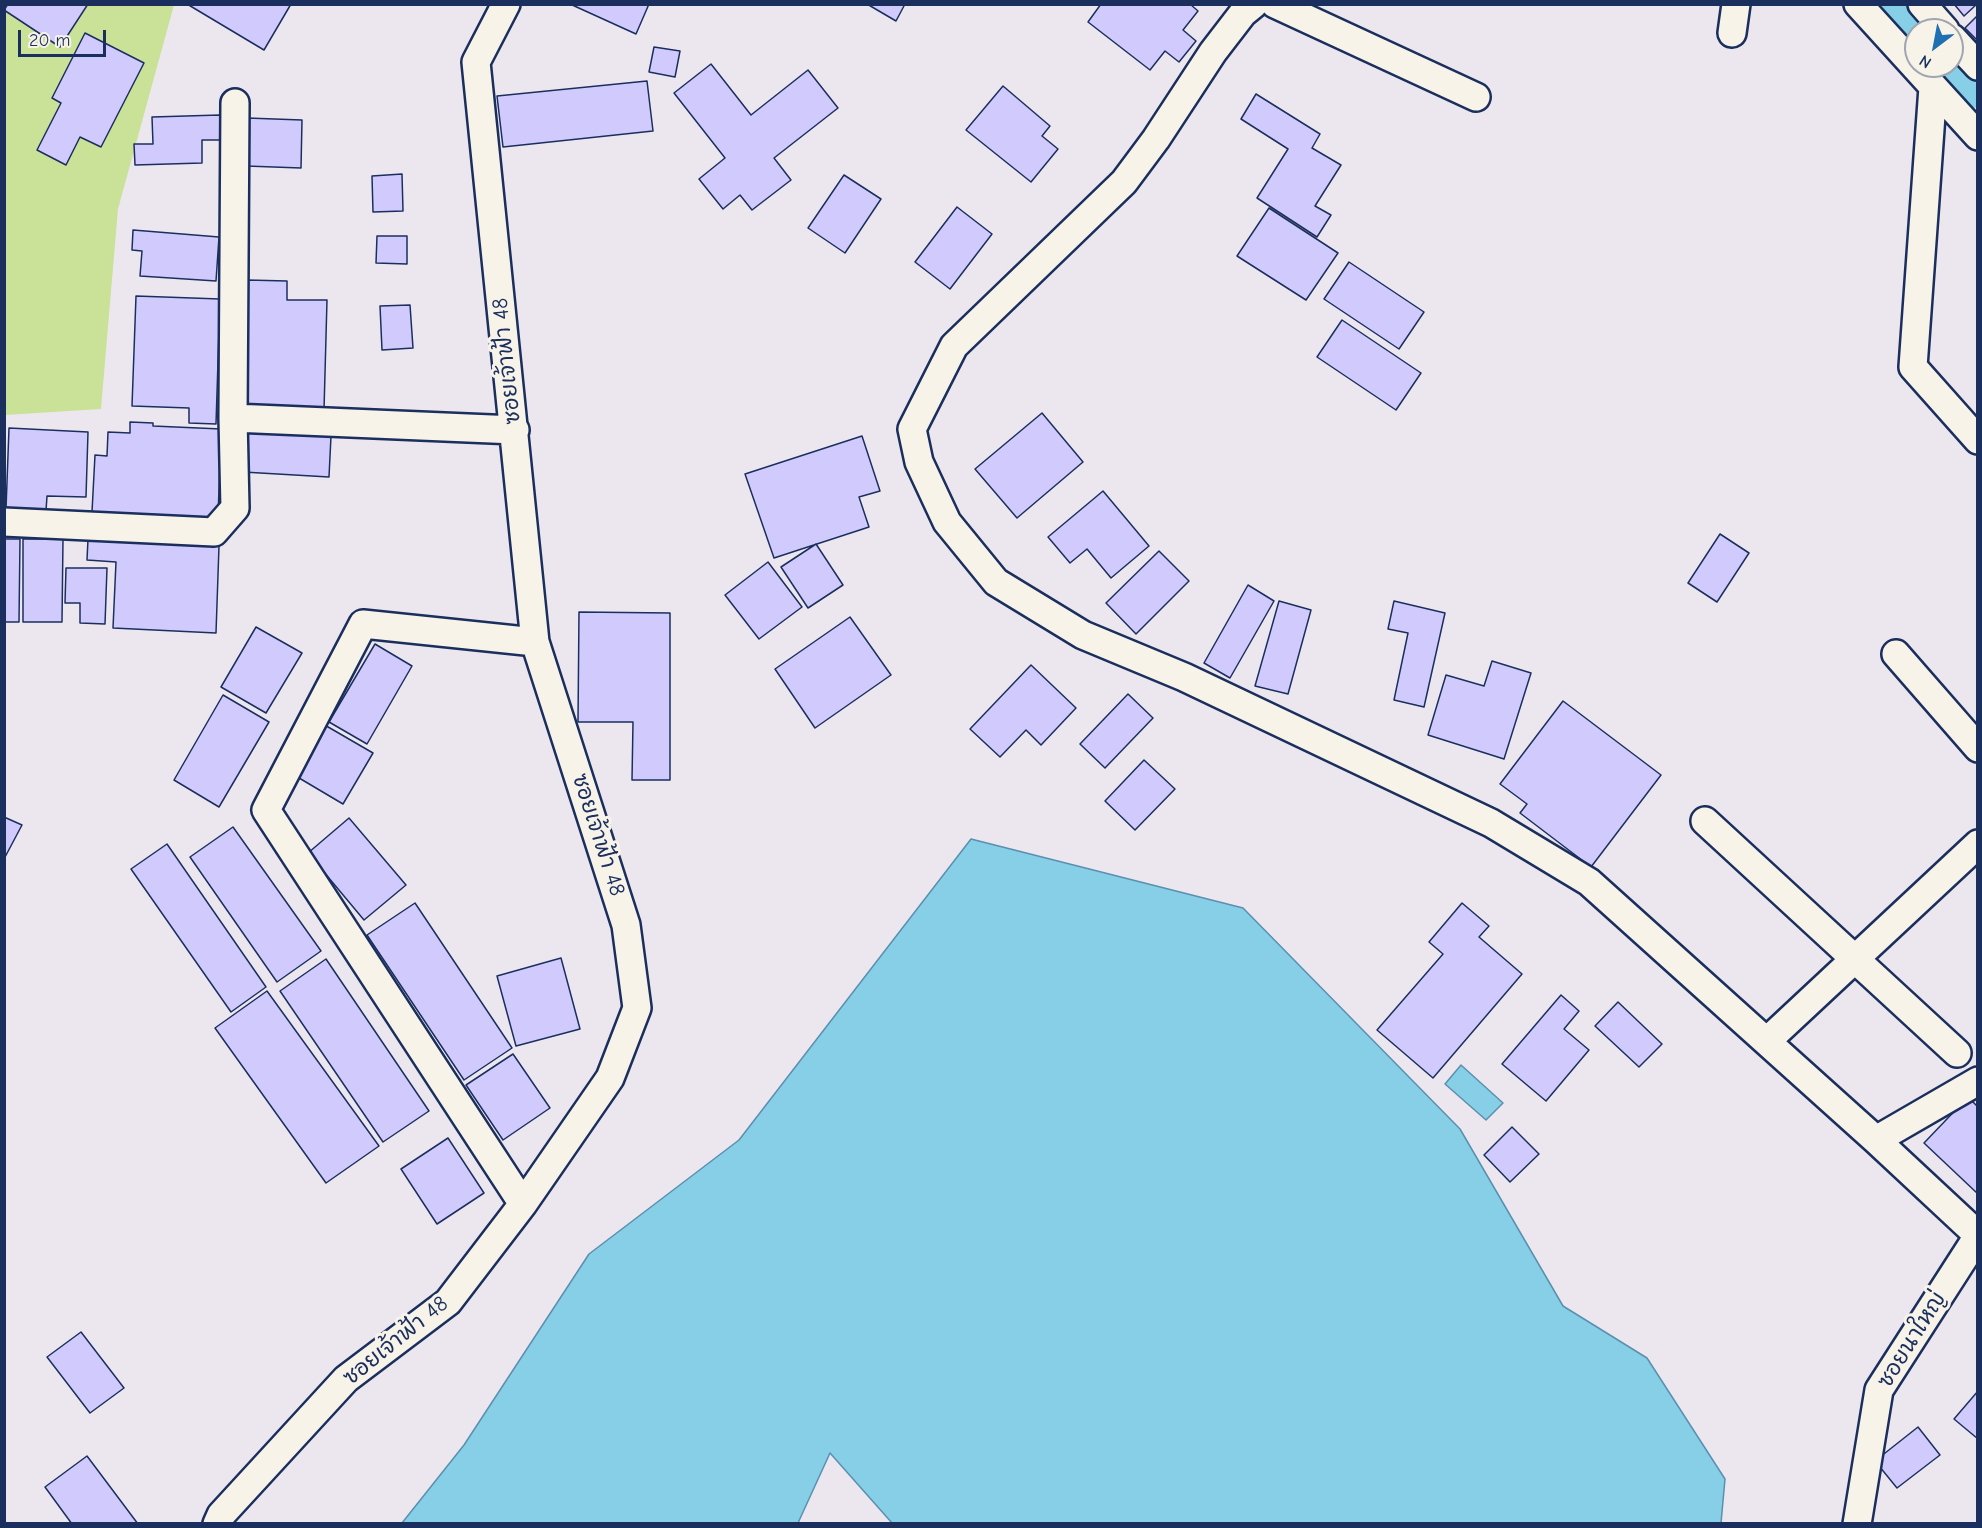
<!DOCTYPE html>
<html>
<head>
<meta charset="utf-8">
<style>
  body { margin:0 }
  #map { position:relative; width:1982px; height:1528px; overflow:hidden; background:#ece7ee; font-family:"Comic Neue",sans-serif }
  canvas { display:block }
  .frame { position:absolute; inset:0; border:6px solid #1b2f5e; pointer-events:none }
  .north { position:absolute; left:1904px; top:18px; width:60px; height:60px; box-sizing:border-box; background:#f7f3e8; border:2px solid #9fa5b1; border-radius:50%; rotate:212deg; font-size:16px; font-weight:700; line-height:24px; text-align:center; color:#1b2f5e }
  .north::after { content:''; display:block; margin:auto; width:21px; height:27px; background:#1f6fb2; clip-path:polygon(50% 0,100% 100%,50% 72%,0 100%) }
  .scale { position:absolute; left:18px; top:30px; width:88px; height:27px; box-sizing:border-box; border:3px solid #1b2f5e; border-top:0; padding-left:8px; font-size:18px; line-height:21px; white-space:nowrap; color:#1b2f5e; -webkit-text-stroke:4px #f7f3e8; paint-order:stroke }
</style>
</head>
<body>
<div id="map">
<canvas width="1982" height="1528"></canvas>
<div class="frame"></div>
<div class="north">N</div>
<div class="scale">20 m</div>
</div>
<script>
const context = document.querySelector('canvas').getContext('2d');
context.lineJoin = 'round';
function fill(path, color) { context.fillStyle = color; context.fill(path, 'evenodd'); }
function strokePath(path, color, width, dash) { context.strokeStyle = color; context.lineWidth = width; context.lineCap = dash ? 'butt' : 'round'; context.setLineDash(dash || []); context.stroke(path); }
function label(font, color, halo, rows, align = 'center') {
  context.font = font + ' "Comic Neue","Playpen Sans Thai",sans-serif'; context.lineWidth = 6; context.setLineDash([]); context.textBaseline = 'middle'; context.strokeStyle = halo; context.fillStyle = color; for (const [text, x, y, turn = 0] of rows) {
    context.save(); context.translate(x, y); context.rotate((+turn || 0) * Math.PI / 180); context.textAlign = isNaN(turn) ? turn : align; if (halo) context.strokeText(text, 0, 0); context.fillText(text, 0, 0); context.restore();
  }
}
fill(new Path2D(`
  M 5,5 L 174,5 L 118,209 L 101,409 L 5,415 Z`), '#c9e298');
const water = new Path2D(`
  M 971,839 L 1243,908 L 1460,1129 L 1563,1306 L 1647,1358 L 1725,1479 L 1721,1523 L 892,1523 L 830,1453 L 798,1523 L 402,1523 L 464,1445 L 589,1254 L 739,1140 Z
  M 1461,1065 L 1503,1103 L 1486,1120 L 1445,1084 Z`);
fill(water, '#86cfe6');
strokePath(water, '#5b8fb0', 1.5);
strokePath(new Path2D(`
  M 1898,4 L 1921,30
  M 1952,64 L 1978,92`), '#86cfe6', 32);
const building = new Path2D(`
  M 8,4 L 88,4 L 60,47 L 4,10 Z
  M 187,4 L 291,4 L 264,50 Z
  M 570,4 L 649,4 L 636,34 Z
  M 867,4 L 905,4 L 896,21 Z
  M 1101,4 L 1190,4 L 1198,11 L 1183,30 L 1196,41 L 1179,62 L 1165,51 L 1150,70 L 1088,22 Z
  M 1954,4 L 1977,4 L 1964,16 Z
  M 1978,15 L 1978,41 L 1965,28 Z
  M 85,33 L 144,63 L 101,147 L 80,137 L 66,165 L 37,150 L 61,103 L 52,98 Z
  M 654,47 L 680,51 L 675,77 L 649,72 Z
  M 711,64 L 751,115 L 808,70 L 838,108 L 774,158 L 791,180 L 752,210 L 740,195 L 723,209 L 699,179 L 725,158 L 674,93 Z
  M 647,81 L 653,131 L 503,147 L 497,96 Z
  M 1003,86 L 1050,126 L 1042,136 L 1058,149 L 1031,182 L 966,130 Z
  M 1256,94 L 1320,134 L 1312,148 L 1341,165 L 1315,206 L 1331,215 L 1317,237 L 1257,198 L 1288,149 L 1241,119 Z
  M 220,115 L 220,140 L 202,140 L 202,163 L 135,165 L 134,144 L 153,144 L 152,117 Z
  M 247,118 L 302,120 L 301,168 L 246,166 Z
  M 402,174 L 403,211 L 373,212 L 372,176 Z
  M 844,175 L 881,199 L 845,253 L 808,228 Z
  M 957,207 L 992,234 L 950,289 L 915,262 Z
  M 1269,208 L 1338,253 L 1306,300 L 1237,256 Z
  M 133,230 L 219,237 L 216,281 L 140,276 L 142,251 L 132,250 Z
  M 377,236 L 407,236 L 407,264 L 376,263 Z
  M 1349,262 L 1424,312 L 1399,349 L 1324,299 Z
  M 247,280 L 287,281 L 287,300 L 327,300 L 324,410 L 245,408 Z
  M 136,296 L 220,299 L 216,424 L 189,423 L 189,408 L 132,406 Z
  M 410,305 L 413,348 L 382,350 L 380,306 Z
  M 1342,320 L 1421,373 L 1396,410 L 1317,357 Z
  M 1042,413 L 1083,462 L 1017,518 L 975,469 Z
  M 130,422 L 153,423 L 153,426 L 221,429 L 218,518 L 92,512 L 95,455 L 107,456 L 108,432 L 130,433 Z
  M 9,428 L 88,432 L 86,497 L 47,496 L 46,511 L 6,509 Z
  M 246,430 L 331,436 L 329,477 L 243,472 Z
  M 862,436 L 880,491 L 859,497 L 869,527 L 774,558 L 745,474 Z
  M 1103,491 L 1149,546 L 1111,578 L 1087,549 L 1070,563 L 1048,537 Z
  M 1720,534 L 1749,553 L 1717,602 L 1688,583 Z
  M 4,539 L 20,539 L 19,622 L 4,622 Z
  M 23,539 L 63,539 L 62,622 L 23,622 Z
  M 88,539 L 219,546 L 216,633 L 113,628 L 116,562 L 87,560 Z
  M 816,544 L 843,585 L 808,608 L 781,567 Z
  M 1159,551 L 1189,581 L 1136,634 L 1106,603 Z
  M 768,562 L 802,607 L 759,639 L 725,595 Z
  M 66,568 L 107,568 L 105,624 L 80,623 L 80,603 L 65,603 Z
  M 1248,585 L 1274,601 L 1230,678 L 1204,663 Z
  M 1279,601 L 1311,610 L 1288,694 L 1255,686 Z
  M 1394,601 L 1445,613 L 1424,707 L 1394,700 L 1408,633 L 1388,629 Z
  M 579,612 L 670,613 L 670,780 L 632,780 L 633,722 L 578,722 Z
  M 850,617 L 891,675 L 815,728 L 775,669 Z
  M 256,627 L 302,653 L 266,713 L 221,687 Z
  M 375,644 L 412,666 L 367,744 L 329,722 Z
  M 1492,661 L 1531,673 L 1504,759 L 1428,735 L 1446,675 L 1484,686 Z
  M 1031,665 L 1076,708 L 1041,745 L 1026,730 L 1000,757 L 970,729 Z
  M 1128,694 L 1153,718 L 1105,768 L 1080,744 Z
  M 223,695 L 269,722 L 219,807 L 174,780 Z
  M 1563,701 L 1661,775 L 1591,867 L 1520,813 L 1527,804 L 1500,784 Z
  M 323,724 L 373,753 L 343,804 L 294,775 Z
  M 1144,760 L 1175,789 L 1135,830 L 1105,801 Z
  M 4,817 L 22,825 L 4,859 Z
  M 349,818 L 406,885 L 364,920 L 308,853 Z
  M 233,827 L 321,951 L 277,982 L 190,857 Z
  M 167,844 L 266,987 L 231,1012 L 131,869 Z
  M 415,903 L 512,1048 L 464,1080 L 367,935 Z
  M 1462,903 L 1489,926 L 1479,937 L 1522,974 L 1433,1078 L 1377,1030 L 1443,954 L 1429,942 Z
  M 561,958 L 580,1029 L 516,1046 L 497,976 Z
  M 326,959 L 429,1111 L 383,1142 L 280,991 Z
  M 267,991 L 379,1146 L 326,1183 L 215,1028 Z
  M 1561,995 L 1579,1011 L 1564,1029 L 1589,1050 L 1546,1101 L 1502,1064 Z
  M 1618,1002 L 1662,1044 L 1639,1067 L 1595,1026 Z
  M 513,1054 L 550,1108 L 503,1140 L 466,1085 Z
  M 1968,1097 L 1978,1107 L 1978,1194 L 1924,1143 Z
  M 1512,1127 L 1539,1154 L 1510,1182 L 1484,1155 Z
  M 448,1138 L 484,1193 L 437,1224 L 401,1169 Z
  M 81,1332 L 124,1388 L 90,1413 L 47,1357 Z
  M 1978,1391 L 1978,1439 L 1954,1419 Z
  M 1918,1427 L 1940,1455 L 1897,1488 L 1875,1461 Z
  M 87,1456 L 138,1524 L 72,1524 L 45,1487 Z`);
fill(building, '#d1cbfd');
strokePath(building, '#1b2f5e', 1.5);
const street = new Path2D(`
  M 1254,4 L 1243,13 L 1213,52 L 1156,139 L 1124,182 L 954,346 L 912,429 L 919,462 L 947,522 L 996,582 L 1083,635 L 1184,677 L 1491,823 L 1589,882 L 1876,1140 L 1978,1235
  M 1275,4 L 1476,97
  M 1858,4 L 1978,136
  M 1922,4 L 1945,30
  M 1732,33 L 1736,4
  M 1952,38 L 1978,66
  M 1933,87 L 1913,367 L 1978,440
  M 235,103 L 233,418 L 515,430
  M 4,522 L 214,532 L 235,508 L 233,418
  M 1896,654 L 1978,748
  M 1705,821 L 1957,1053
  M 1767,1041 L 1978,844
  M 1876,1140 L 1978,1081
  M 523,1204 L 266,810 L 363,624 L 535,642
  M 217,1524 L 221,1515 L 346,1379 L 448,1302 L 523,1204 L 610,1078 L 637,1008 L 626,925 L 535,642 L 476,62 L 506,4
  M 1857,1524 L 1879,1390 L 1978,1236`);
strokePath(street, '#1b2f5e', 32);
strokePath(street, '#f7f3e8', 27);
label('22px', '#1b2f5e', '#f7f3e8', [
  ["ซอยเจ้าฟ้า 48",507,361,-96],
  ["ซอยเจ้าฟ้า 48",598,835,72],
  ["ซอยนาใหญ่",1912,1340,-58],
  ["ซอยเจ้าฟ้า 48",396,1341,-39]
]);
</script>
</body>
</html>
